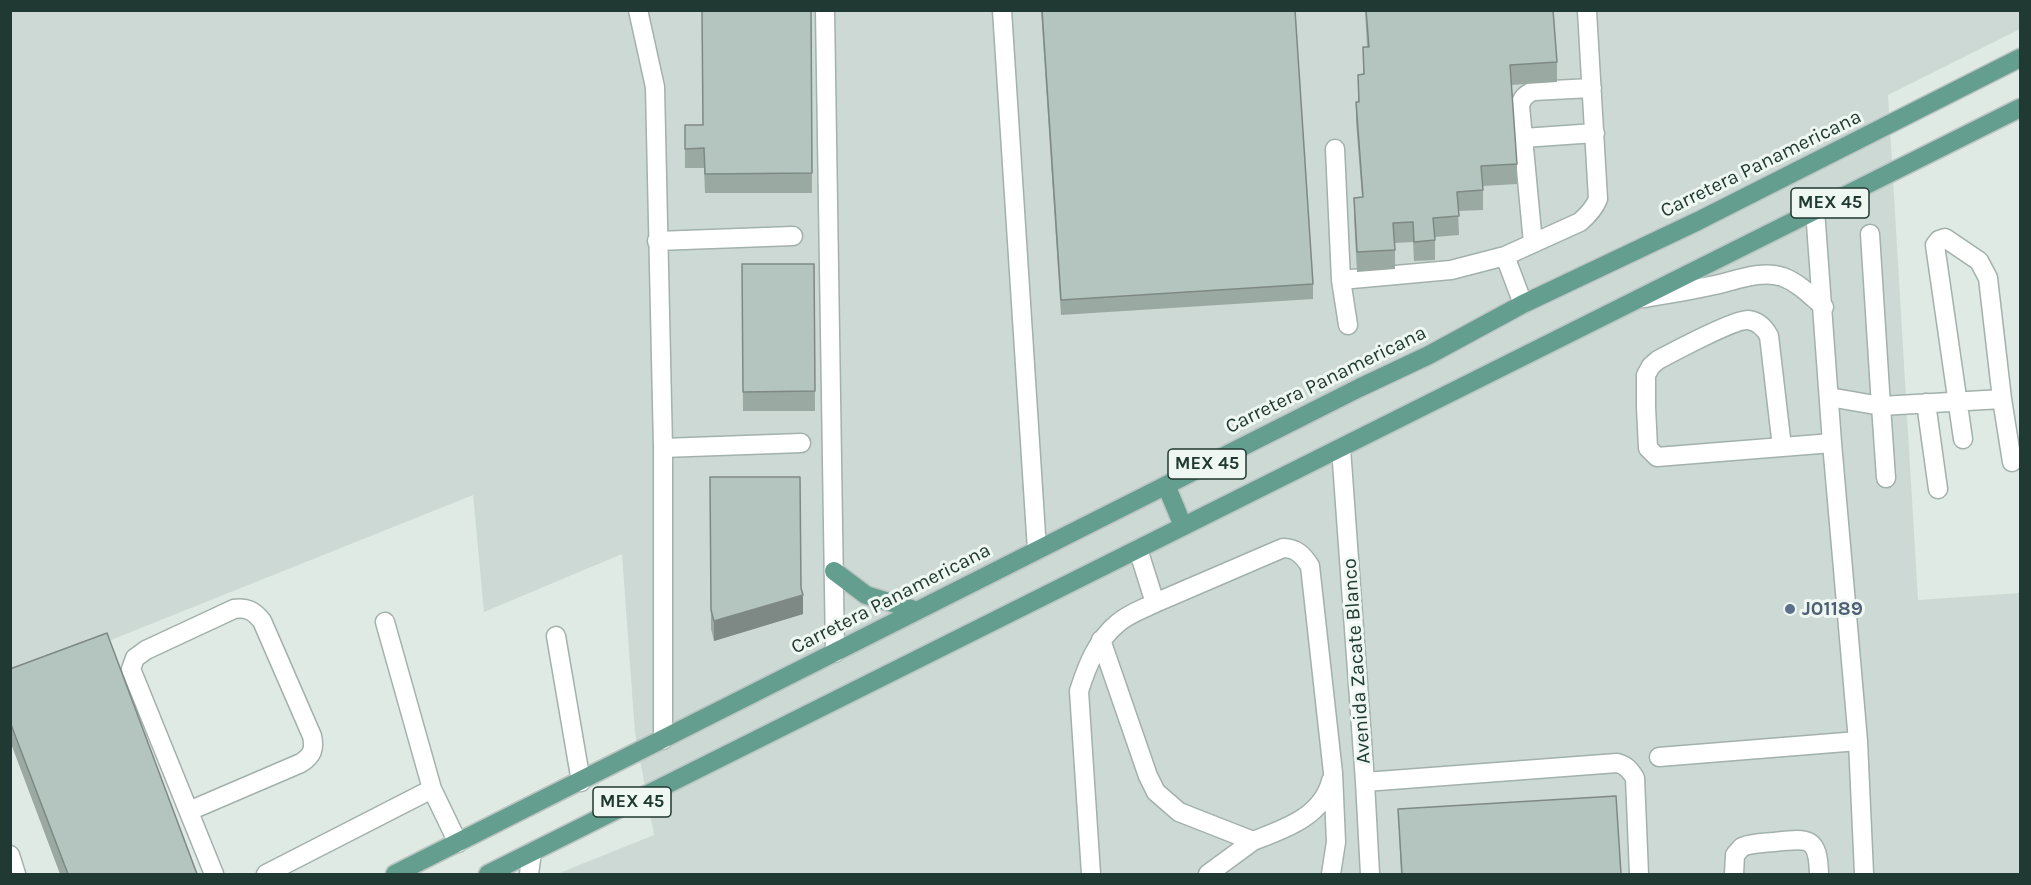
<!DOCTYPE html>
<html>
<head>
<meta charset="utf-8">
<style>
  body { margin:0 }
  #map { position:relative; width:2031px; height:885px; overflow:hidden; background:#dfeae5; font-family:Karla,sans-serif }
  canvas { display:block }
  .frame { position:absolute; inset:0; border:12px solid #203932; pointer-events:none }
</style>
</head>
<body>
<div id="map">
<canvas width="2031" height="885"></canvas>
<div class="frame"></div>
</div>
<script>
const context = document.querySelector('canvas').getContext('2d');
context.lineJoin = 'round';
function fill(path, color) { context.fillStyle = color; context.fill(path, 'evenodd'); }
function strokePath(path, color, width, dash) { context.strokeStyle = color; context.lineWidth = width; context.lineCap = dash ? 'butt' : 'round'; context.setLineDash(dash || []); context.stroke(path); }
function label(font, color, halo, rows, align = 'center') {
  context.font = font + ' Karla,sans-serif'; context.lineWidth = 6; context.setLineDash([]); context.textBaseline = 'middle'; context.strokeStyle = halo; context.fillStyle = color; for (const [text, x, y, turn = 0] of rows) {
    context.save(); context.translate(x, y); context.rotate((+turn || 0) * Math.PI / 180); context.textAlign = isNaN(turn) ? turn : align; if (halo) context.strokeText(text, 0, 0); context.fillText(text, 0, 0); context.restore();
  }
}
fill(new Path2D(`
  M 11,11 L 2020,11 L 2020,29 L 1888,95 L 1918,600 L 2020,593 L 2020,874 L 557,874 L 654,835 L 635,733 L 622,554 L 484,612 L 473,495 L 11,680 Z`), '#cdd9d4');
const minor = new Path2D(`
  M 638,10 L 655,87 L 663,448 L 663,740
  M 825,10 L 835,653
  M 1002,10 L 1037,550
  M 1523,138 L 1595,133
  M 1335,149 L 1341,280 L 1348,325
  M 1815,210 L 1832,443 L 1858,741 L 1864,874
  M 1870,234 L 1881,406 L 2002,399
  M 657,241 L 793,236
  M 1533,243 L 1520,106 C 1522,98 1525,95 1533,91 L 1592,88
  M 1505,256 L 1523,304
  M 1341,280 L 1451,270 L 1505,256 L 1580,222 C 1588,215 1594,209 1598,199 L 1587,11
  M 1645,298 C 1667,294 1688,291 1710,286 C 1733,282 1759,269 1783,277 C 1799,283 1811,296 1824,307
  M 1829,397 L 1881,406 L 1886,478
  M 1926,403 L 1938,489
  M 1963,439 L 1935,245 L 1939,240 L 1945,238 L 1979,261 L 1988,278 L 2002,399 L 2012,462
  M 1782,447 L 1769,336 C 1764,327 1758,321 1748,320 C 1735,319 1673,352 1658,360 L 1651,366 L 1646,375 L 1646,407 L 1648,448 L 1657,457 L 1832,443
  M 663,448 L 801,443
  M 1341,448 L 1365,782 L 1370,874
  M 1155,603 L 1283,548 C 1296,548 1303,555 1310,566 L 1333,773 L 1336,842 L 1331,874
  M 385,622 L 432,789 L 458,843
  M 556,636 L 581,782
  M 1101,640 L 1148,776 L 1156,792 L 1179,812 L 1253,841 C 1284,829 1322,817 1331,781
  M 1659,757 L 1858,741
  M 1365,782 L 1617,763 C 1626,765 1630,770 1635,778 L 1639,874
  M 189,811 L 301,763 C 312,756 315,749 312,736 L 262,621 C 254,611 247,607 234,609 L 146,650 L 135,658 L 131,669 L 214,874
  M 10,855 L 16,874
  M 266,874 L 432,789
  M 529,874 L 532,852
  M 1091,874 L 1079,691 C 1087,666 1097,640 1118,623 C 1128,614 1143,609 1155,603 L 1138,549
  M 1208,874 L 1253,841
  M 1734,874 L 1735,855 L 1742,847 C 1752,843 1764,843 1774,842 C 1808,838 1818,836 1819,874`);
const major = new Path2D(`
  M 1166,485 L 1183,526
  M 834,571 L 866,595 L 915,610
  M 395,874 C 716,712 1038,550 1359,388 L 1429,355 L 1523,304 L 1698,221 L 2020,58
  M 488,874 L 2020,108`);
strokePath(minor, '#a2b1ac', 21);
strokePath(major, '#bcc4c2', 21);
strokePath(minor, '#fff', 18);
strokePath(major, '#649e8f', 18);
fill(new Path2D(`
  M 811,10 L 812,193 L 705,193 L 704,168 L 685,168 L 685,125 L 703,125 Z
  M 1041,10 L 1295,10 L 1313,284 L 1313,299 L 1061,315 Z
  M 1365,10 L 1553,10 L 1557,62 L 1557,82 L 1511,85 L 1517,164 L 1517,184 L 1483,186 L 1483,210 L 1458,211 L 1459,235 L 1435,237 L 1435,260 L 1414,261 L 1413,242 L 1395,243 L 1395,269 L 1357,272 L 1354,217 L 1354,198 L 1362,197 L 1356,122 L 1356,102 L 1358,102 L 1358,75 L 1363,74 L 1363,47 L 1367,47 Z
  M 742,264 L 814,264 L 815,411 L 743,411 Z
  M 710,477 L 801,588 L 803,614 L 714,641 L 711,629 Z
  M 10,669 L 197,874 L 60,874 L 10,741 Z
  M 1398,809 L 1621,874 L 1401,874 Z`), '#9ba9a3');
fill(new Path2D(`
  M 803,595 L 803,614 L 714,641 L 714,621 Z`), '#7e8985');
const building = new Path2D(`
  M 702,10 L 811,10 L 812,173 L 705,174 L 704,148 L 685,149 L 685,125 L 703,125 Z
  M 1042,10 L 1295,10 L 1313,284 L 1061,300 Z
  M 1366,10 L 1553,10 L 1557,62 L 1510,65 L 1517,164 L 1481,166 L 1483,190 L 1457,192 L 1459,216 L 1433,218 L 1435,240 L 1414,242 L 1413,222 L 1393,223 L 1395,250 L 1357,252 L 1354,198 L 1363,197 L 1356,102 L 1359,102 L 1358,75 L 1364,74 L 1363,47 L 1369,47 Z
  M 742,264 L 814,264 L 815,391 L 743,392 Z
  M 710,477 L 800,477 L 801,588 L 803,595 L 714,621 L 711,610 Z
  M 107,633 L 197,874 L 68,874 L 10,722 L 10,669 Z
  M 1616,796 L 1621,874 L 1402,874 L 1398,809 Z`);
fill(building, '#b4c4be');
strokePath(building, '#7e8985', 1.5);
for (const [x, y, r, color] of [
  [1790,609,6,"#5c6f8a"]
]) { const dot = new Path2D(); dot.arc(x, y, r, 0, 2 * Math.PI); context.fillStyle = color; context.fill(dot); strokePath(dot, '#eff7f3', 2); }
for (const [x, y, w] of [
  [1830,203,78],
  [1207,464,78],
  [632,802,78]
]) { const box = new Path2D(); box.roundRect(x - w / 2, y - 15, w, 30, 4.5); context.fillStyle = '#eff7f3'; context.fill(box); strokePath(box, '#203932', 1.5); }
label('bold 18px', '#203932', null, [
  ["MEX 45",1830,203],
  ["MEX 45",1207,464],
  ["MEX 45",632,802]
]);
label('20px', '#203932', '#eff7f3', [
  ["Carretera Panamericana",1761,164,-26],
  ["Carretera Panamericana",1326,380,-26],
  ["Carretera Panamericana",891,599,-27],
  ["Avenida Zacate Blanco",1357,661,-94]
]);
label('bold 20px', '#4e5e75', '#eff7f3', [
  ["J01189",1802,609]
], 'left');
</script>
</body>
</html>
